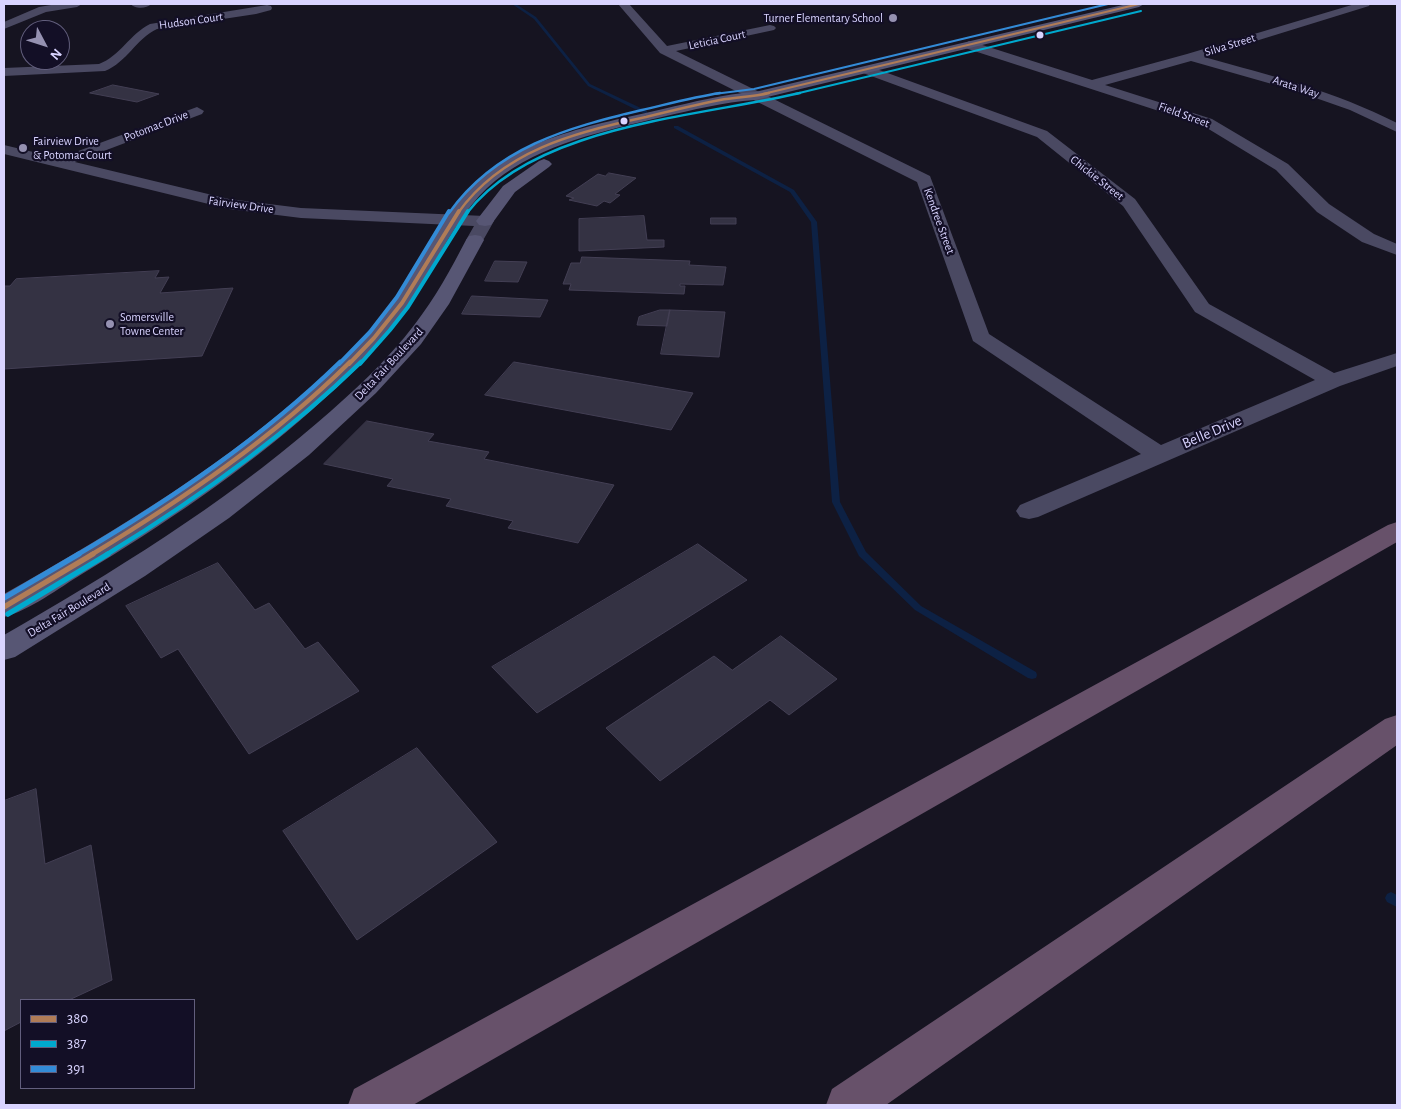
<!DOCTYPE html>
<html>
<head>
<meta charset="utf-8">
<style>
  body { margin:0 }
  #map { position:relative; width:1401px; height:1109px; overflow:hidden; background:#161421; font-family:"Alegreya Sans",sans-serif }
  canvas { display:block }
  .frame { position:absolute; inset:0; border:5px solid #d9d4ff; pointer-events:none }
  .legend { position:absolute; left:20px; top:999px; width:175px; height:90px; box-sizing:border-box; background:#130f26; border:1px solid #625e7d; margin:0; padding:6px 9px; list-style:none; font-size:15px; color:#d9d4ff }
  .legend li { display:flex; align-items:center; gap:10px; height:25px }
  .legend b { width:25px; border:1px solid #625e7d }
  .north { position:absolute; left:20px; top:20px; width:50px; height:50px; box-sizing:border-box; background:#130f26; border:1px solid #625e7d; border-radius:50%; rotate:130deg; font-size:14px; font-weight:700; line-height:20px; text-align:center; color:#d9d4ff }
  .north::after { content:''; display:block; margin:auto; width:18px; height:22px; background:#9591b1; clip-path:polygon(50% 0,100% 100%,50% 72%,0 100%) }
</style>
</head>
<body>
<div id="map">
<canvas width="1401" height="1109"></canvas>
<div class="frame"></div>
<ul class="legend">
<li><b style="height:6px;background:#b07c57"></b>380</li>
<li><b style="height:6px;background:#00a9ce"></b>387</li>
<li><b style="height:6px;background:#338bd7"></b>391</li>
</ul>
<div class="north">N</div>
</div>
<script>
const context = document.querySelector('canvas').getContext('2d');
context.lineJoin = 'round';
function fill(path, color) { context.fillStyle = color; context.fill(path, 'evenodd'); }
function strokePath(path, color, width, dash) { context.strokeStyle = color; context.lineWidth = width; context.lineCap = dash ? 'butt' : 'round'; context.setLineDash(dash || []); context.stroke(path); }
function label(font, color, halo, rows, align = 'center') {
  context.font = font + ' "Alegreya Sans",sans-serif'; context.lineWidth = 4.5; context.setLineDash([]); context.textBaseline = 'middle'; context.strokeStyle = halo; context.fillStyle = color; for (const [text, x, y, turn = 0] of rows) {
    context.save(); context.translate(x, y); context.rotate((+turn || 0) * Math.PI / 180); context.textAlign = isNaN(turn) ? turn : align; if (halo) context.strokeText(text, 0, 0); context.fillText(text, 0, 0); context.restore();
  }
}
fill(new Path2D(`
  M 512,4 L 516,4 L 536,17 L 590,84 L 647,111 L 647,113 L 643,113 L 588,86 L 534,19 Z
  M 674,126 L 678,126 L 794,190 L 817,222 L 840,502 L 866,552 L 921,606 L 1036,672 L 1037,675 L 1036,678 L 1032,679 L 1028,678 L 915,610 L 859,556 L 832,502 L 811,222 L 790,192 L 674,128 Z
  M 1391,892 L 1397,895 L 1397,907 L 1387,902 L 1385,898 L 1387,894 Z`), '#0d2144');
const building = new Path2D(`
  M 113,85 L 159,94 L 137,102 L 90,93 Z
  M 609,173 L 636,178 L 615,194 L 620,195 L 610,203 L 604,201 L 597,206 L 569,200 L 574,198 L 566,196 L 598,174 L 605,176 Z
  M 644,216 L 647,240 L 664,240 L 664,247 L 579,251 L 579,219 Z
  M 711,218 L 736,218 L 736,224 L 711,224 Z
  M 582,257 L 690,261 L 689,265 L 726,267 L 723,285 L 680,284 L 680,286 L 685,286 L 684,294 L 569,290 L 571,284 L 563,284 L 571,263 L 580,263 Z
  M 495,261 L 527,262 L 518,282 L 485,281 Z
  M 159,271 L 155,278 L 169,277 L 160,293 L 233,288 L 202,356 L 4,369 L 4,286 L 10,286 L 16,279 Z
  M 472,296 L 548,300 L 540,317 L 462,314 Z
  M 660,310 L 670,310 L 667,326 L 637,325 L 639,317 Z
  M 670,310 L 725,312 L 719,357 L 661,354 Z
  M 514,362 L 693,393 L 671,430 L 485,395 Z
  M 367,421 L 434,434 L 428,441 L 489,452 L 484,459 L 614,485 L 578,543 L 508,528 L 513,521 L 446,506 L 451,499 L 387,486 L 393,479 L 324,464 Z
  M 698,544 L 747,580 L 537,713 L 492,667 Z
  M 218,563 L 255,610 L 269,603 L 305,649 L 318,642 L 359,691 L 249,754 L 178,649 L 161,658 L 126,606 Z
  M 781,636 L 837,679 L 789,715 L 770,700 L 660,781 L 606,728 L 714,656 L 732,670 Z
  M 417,748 L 497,842 L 357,940 L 283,831 Z
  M 36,789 L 45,864 L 91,845 L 112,980 L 69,1000 L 21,1000 L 21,1022 L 4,1031 L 4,801 Z`);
fill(building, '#343243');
strokePath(building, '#433f54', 1);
fill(new Path2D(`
  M 57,4 L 82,4 L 77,7 L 46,12 L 4,29 L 4,22 L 39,7 Z
  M 131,4 L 151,4 C 147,9 134,9 131,4 Z
  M 618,4 L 629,4 L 667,46 L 770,25 L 774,26 L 776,28 L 774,30 L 676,51 L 930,176 L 989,334 L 1161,445 L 1315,380 L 1195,312 L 1123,206 L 1037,137 L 863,73 L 861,70 L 863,67 L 871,67 L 1047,131 L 1135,199 L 1209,304 L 1334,373 L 1397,353 L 1397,366 L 1340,386 L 1038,517 L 1029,519 L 1020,517 L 1016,511 L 1020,505 L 1141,454 L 973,341 L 917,182 L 660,53 Z
  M 1355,4 L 1370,4 L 1369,6 L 1204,57 C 1272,76 1334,91 1397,123 L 1397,132 L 1350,110 L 1293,90 L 1191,61 L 1105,85 L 1212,119 L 1288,164 L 1329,204 L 1374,234 L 1397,244 L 1397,255 L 1362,242 L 1317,212 L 1276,170 L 1202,125 L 965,48 L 963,45 L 969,41 L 973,42 L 1092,80 L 1187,54 Z
  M 267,5 L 271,6 L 272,8 L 271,10 L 256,14 L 157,29 C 136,39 127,62 105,71 L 4,76 L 4,68 L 99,64 C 120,56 130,34 150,24 Z
  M 197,107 L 204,111 L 202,114 L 64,166 L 54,166 L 51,163 L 54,160 Z`), '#4a4962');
fill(new Path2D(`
  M 4,145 L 229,199 L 301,208 L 485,216 L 491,217 L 494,221 L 481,244 L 475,245 L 469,244 L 466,240 L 474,226 L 301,218 L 229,209 L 4,154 Z`), '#4a4962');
fill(new Path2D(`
  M 1127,4 L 1144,4 L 1139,7 L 755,100 C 723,102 693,110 662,117 C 605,131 542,143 495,181 C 450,218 430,283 393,328 C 369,358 341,384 313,409 C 242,472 163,525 82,574 C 59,588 30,610 4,617 L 4,594 C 118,530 231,461 328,372 C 352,350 375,326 394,300 C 419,265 436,226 464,194 C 513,138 594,125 663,109 C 694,102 723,94 755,92 Z
  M 544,159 L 549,161 L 552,164 L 549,167 L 515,192 L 491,225 L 485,226 L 479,225 L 476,221 L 503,186 L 539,161 Z
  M 475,235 L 481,236 L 484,240 L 449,304 L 421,344 L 376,393 L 309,455 L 229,518 L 145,576 L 15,657 L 4,660 L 4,635 C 113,572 221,506 317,423 C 352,393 387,361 415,324 C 435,298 451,269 466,240 L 469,236 Z`), '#575674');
fill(new Path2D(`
  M 1397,522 L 1397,542 L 413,1105 L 348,1105 L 354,1089 L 1388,525 Z
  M 1397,715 L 1397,745 L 886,1105 L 826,1105 L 832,1089 L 1385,719 Z`), '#67516a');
strokePath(new Path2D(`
  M 763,94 L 1139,4`), '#b07c57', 2);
strokePath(new Path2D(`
  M 458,213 C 502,151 575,132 646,117 C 670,111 695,105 720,100 C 736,97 753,97 769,93`), '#b07c57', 2.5);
strokePath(new Path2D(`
  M 349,364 L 374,338 L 402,303 L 459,211`), '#b07c57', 4);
strokePath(new Path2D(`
  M 91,555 C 183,499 273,438 350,362`), '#b07c57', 4.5);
strokePath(new Path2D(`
  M 4,607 L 93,554`), '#b07c57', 5.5);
strokePath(new Path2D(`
  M 795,94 L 1141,11`), '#00a9ce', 2);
strokePath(new Path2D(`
  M 467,213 C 534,125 698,117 800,93`), '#00a9ce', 2.5);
strokePath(new Path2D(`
  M 360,364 L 390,330 L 408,307 L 468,211`), '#00a9ce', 4);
strokePath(new Path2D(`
  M 106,555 C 197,499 284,437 361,362`), '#00a9ce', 4.5);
strokePath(new Path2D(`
  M 8,614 L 108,554`), '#00a9ce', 5.5);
strokePath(new Path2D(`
  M 714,94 L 754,89 L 1108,4`), '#338bd7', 2);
strokePath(new Path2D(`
  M 449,213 C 496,147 567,128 642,110 C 668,104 694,97 720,93`), '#338bd7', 2.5);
strokePath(new Path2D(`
  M 339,364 L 370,332 L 397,297 L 449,211`), '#338bd7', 4);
strokePath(new Path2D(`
  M 77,555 C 170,500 262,438 340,362`), '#338bd7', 4.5);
strokePath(new Path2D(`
  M 4,598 L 79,554`), '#338bd7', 5.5);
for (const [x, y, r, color] of [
  [893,18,5,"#9591b1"],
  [1040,35,4.5,"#d9d4ff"],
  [624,121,4.5,"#d9d4ff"],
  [23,148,5,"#9591b1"],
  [110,324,5,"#9591b1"]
]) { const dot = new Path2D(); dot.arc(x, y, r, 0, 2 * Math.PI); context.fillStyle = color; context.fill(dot); strokePath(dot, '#130f26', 2); }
label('12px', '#d9d4ff', '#130f26', [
  ["Turner Elementary School",883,18,"right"],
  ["Fairview Drive",33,141],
  ["& Potomac Court",33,155],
  ["Somersville",120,317],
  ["Towne Center",120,331]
], 'left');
label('12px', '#d9d4ff', '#130f26', [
  ["Hudson Court",191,21,-8],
  ["Leticia Court",717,40,-12],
  ["Silva Street",1230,45,-17],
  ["Arata Way",1296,87,18],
  ["Field Street",1184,115,20],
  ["Potomac Drive",156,126,-21],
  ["Chickie Street",1097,178,38],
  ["Fairview Drive",241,205,8],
  ["Kendree Street",939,221,70],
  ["Delta Fair Boulevard",389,364,-47],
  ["Delta Fair Boulevard",69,610,-31]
]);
label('15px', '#d9d4ff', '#130f26', [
  ["Belle Drive",1212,432,-23]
]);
</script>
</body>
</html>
